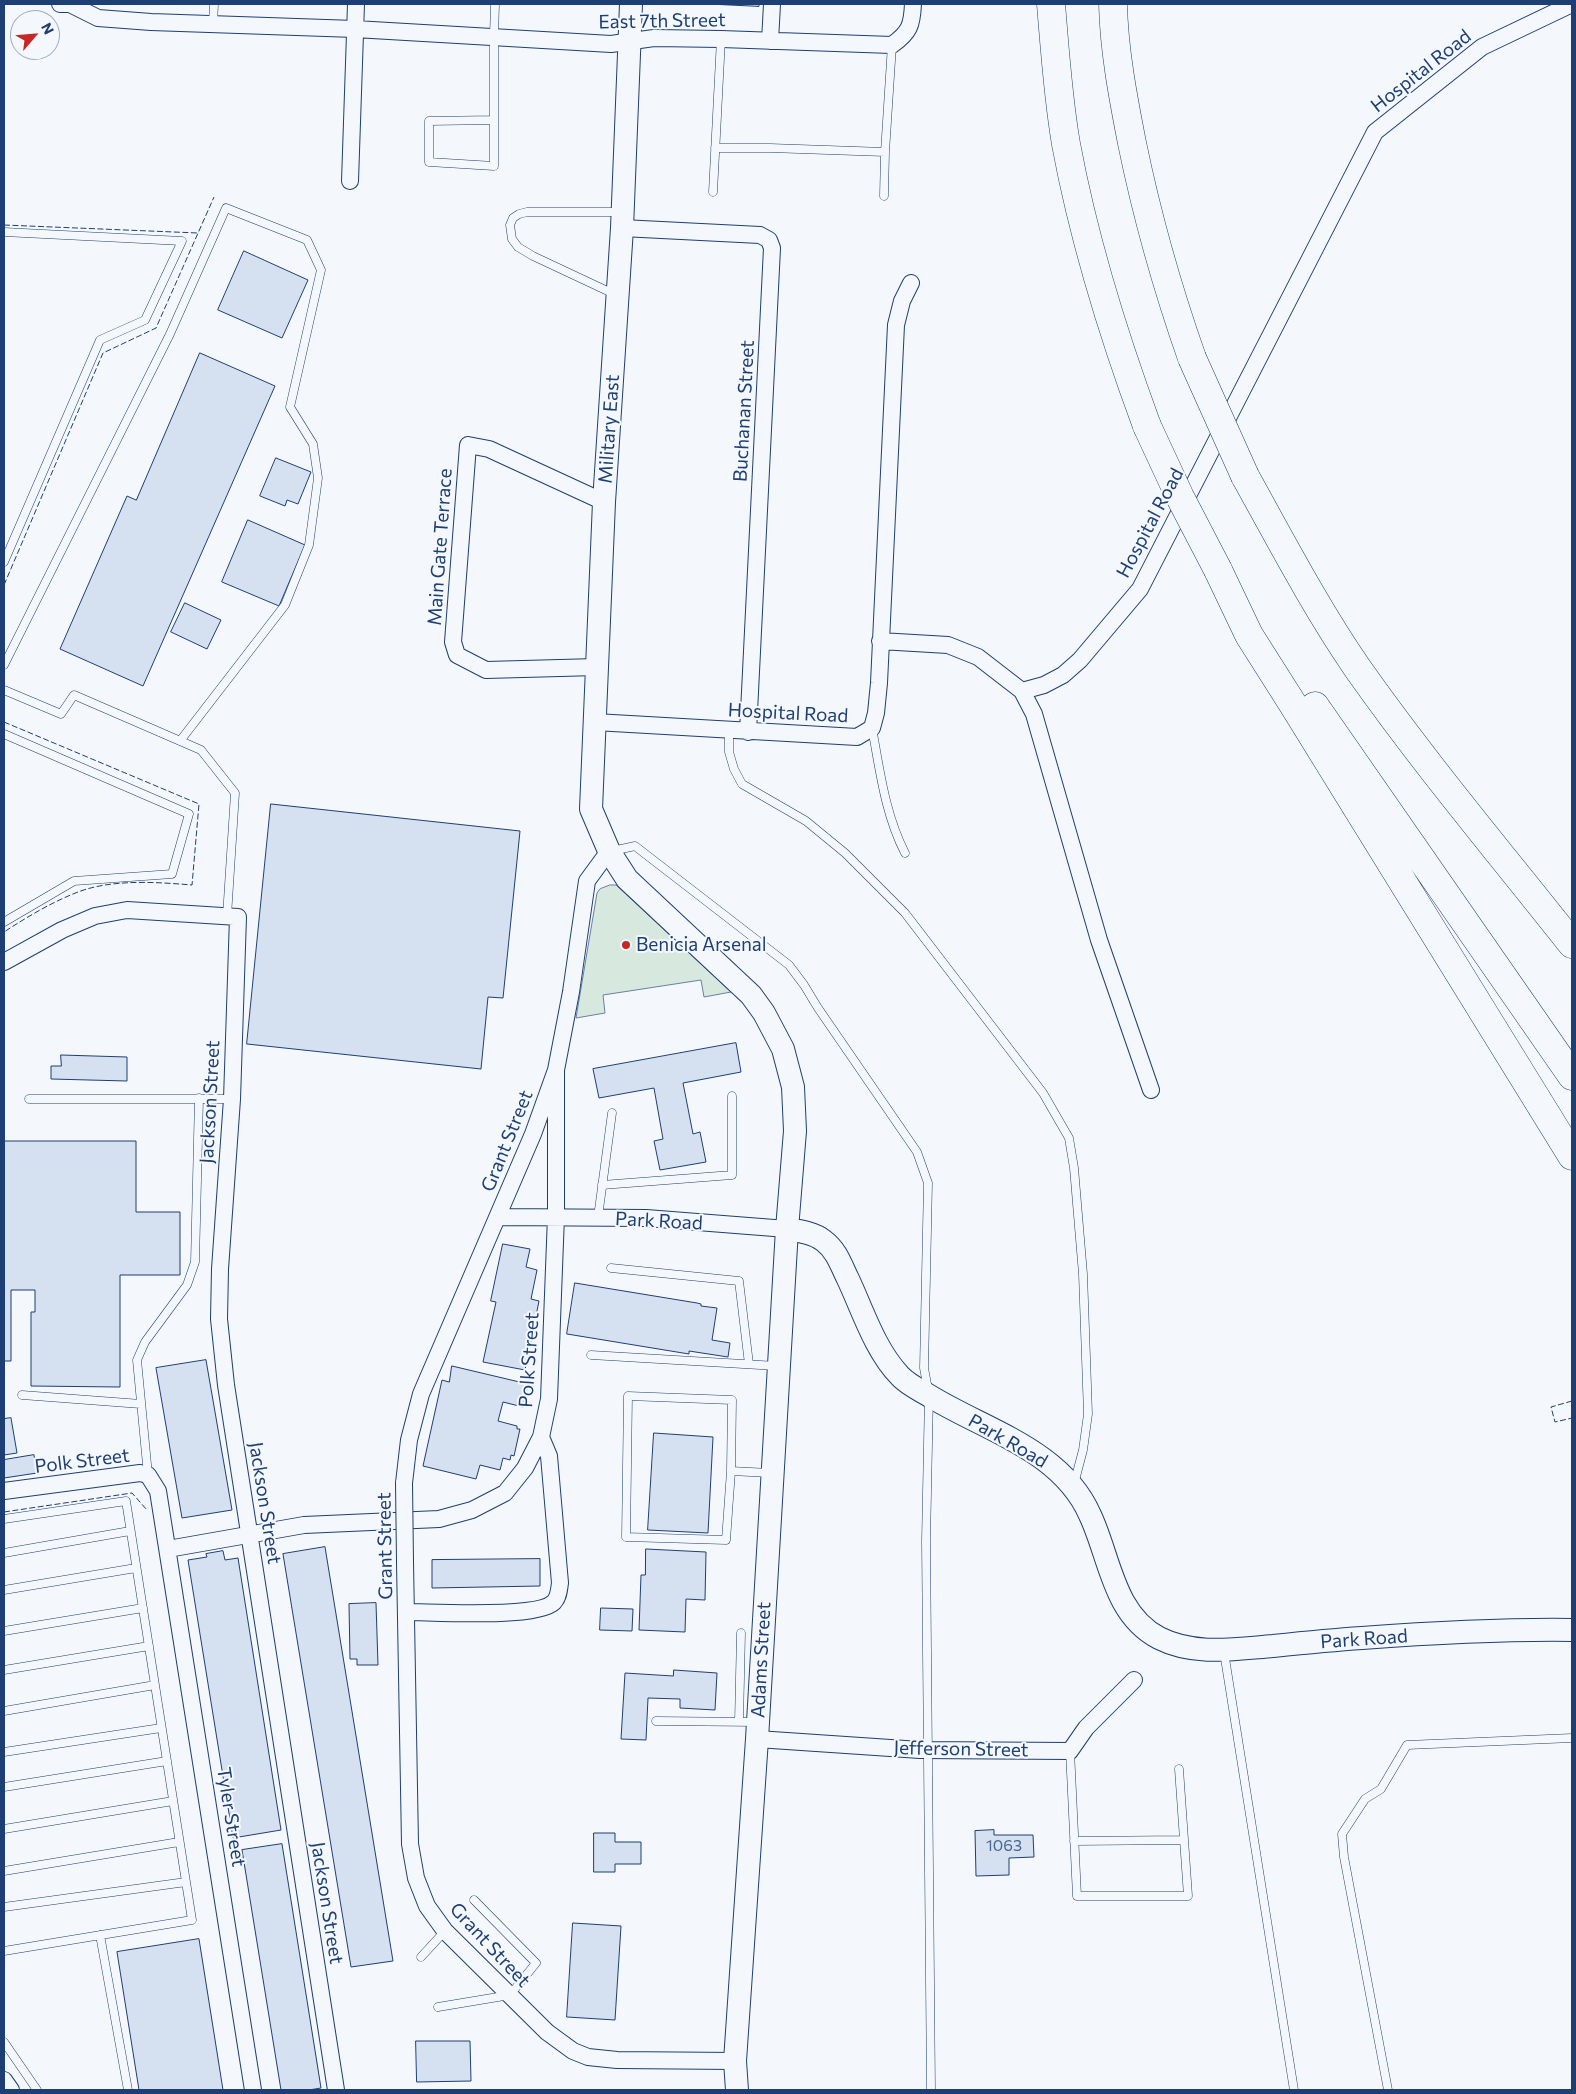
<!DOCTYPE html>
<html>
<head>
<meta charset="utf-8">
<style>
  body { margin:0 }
  #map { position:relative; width:1576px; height:2094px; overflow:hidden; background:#f4f7fb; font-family:Commissioner,sans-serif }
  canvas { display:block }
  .frame { position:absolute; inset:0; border:5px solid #1d3f73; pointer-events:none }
  .north { position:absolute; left:10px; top:10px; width:50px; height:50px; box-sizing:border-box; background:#f4f7fb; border:1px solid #9eadc5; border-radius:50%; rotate:63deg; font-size:14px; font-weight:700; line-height:20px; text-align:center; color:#1d3f73 }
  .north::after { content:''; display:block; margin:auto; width:18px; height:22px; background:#c62828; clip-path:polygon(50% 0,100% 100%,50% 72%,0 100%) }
</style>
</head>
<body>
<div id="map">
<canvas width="1576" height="2094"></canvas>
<div class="frame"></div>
<div class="north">N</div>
</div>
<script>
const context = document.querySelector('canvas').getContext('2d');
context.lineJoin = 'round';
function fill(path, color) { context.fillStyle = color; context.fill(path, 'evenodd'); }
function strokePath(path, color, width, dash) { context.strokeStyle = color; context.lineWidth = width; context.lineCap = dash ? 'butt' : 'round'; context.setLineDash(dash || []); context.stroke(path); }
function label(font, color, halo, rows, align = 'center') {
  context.font = font + ' Commissioner,sans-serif'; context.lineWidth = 4; context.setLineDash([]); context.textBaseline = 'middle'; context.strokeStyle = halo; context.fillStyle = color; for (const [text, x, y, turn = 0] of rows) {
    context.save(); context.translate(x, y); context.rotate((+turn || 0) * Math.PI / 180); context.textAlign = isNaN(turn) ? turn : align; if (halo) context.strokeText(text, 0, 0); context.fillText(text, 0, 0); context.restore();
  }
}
const green = new Path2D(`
  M 610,885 L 616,885 L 731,992 L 704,997 L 701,980 L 603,995 L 605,1013 L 576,1018 L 597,893 L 600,889 Z`);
fill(green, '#d7e8df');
strokePath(green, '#687fa3', 1);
const building = new Path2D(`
  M 709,4 L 759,4 L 759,6 Z
  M 244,251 L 308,280 L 282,338 L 218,310 Z
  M 200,353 L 275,386 L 143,686 L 60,649 L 127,496 L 136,500 Z
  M 276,458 L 311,472 L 298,504 L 287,500 L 285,506 L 260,496 Z
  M 248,520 L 305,545 L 279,606 L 222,582 Z
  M 185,603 L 221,620 L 207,649 L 171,632 Z
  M 271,804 L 520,831 L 503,998 L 488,997 L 481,1069 L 247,1044 Z
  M 736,1043 L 741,1072 L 683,1083 L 693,1134 L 700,1132 L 706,1162 L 660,1170 L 654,1141 L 663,1139 L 654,1088 L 599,1098 L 593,1069 Z
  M 61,1055 L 127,1057 L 127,1081 L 51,1079 L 51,1066 L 61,1066 Z
  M 4,1141 L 136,1141 L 136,1212 L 180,1212 L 180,1275 L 120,1275 L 120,1387 L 31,1386 L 31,1312 L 35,1312 L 35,1290 L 11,1290 L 11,1361 L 4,1361 Z
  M 503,1244 L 530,1249 L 526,1267 L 537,1270 L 531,1299 L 539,1301 L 525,1370 L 483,1362 L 496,1302 L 491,1301 Z
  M 575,1283 L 697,1303 L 701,1304 L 701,1306 L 717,1308 L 712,1340 L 730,1343 L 728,1357 L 689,1351 L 689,1354 L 567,1334 Z
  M 206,1360 L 232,1510 L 182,1518 L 156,1368 Z
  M 452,1366 L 528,1384 L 523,1407 L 503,1402 L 498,1421 L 517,1426 L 517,1429 L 520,1429 L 514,1456 L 511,1455 L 510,1460 L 503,1458 L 500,1470 L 480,1465 L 476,1479 L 423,1466 L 442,1380 L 449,1382 Z
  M 11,1418 L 17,1453 L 4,1455 L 4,1419 Z
  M 654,1433 L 713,1437 L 708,1533 L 648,1530 Z
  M 34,1455 L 37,1473 L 4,1478 L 4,1460 Z
  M 325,1547 L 393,1961 L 351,1967 L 283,1554 Z
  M 646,1549 L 706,1552 L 705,1600 L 686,1599 L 685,1632 L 639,1630 L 641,1575 L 645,1575 Z
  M 223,1551 L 225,1560 L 238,1558 L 281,1830 L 233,1838 L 188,1560 L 207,1557 L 206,1554 Z
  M 540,1559 L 540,1586 L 432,1588 L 432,1560 Z
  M 376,1603 L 378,1665 L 357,1665 L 357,1659 L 350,1659 L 349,1604 Z
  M 601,1608 L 633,1609 L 632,1631 L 600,1630 Z
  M 674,1670 L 717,1673 L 715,1710 L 680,1708 L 680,1699 L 648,1698 L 646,1740 L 621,1739 L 625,1673 L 673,1676 Z
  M 994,1830 L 994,1835 L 1033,1835 L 1034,1857 L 1009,1858 L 1009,1875 L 976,1876 L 975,1831 Z
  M 594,1833 L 615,1833 L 615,1842 L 641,1842 L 641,1864 L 615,1864 L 615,1872 L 594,1872 Z
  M 282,1844 L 321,2088 L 309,2090 L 281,2090 L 242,1850 Z
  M 573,1923 L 621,1926 L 615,2020 L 567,2017 Z
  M 199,1939 L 223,2090 L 139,2090 L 117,1952 Z
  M 416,2041 L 470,2041 L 471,2081 L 417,2082 Z`);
fill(building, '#d5e0f0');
strokePath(building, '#1d3f73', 1);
const lane = new Path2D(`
  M 213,24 L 214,4
  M 494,120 L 429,121 L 429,162 L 494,166 L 494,36 L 495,4
  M 715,148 L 770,148 L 885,152 L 892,45
  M 713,192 L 721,39
  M 884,196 L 885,152
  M 4,232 L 182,241 L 145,320 L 100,340 L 4,562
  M 614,294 L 533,256 L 518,247 L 512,239 L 510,225 L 513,218 L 519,214 L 527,212 L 621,212
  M 4,665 L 170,334 L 226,208 L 307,240 L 321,270 L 290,407 L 313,444 L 318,478 L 309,545 L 285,605 L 180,741
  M 4,690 L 61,714 L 74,695 L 201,750 L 235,793 L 227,916
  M 872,728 C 880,771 885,814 905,853
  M 729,731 L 729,752 L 734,769 L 742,784 L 806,821 L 845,853 L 905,913 L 1043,1093 L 1069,1138 L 1074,1168 L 1083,1274 L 1088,1414 L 1083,1450 L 1074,1484
  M 4,734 L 189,814 L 172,874 L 74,881 L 4,922
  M 612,851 L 635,846 L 789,965 L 804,985 L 818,1008 L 917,1152 L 928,1183 L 924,1368 L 929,1395 L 926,1541 L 931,2090
  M 29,1099 L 232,1099
  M 602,1185 L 732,1175 L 732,1096
  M 598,1217 L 612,1113
  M 611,1268 L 739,1281 L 749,1364
  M 591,1355 L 777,1366
  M 22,1395 L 141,1404
  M 731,1471 L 726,1540 L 626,1537 L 628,1396 L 732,1400 L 731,1471 L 770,1473
  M 148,1475 L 137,1360 L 145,1342 L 187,1285 L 195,1262 L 199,1098
  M 4,1519 L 126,1501 L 192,1920 L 4,1951
  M 4,1553 L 130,1531
  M 4,1590 L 136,1568
  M 4,1631 L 143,1608
  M 1224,1652 L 1294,2090
  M 4,1670 L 149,1646
  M 4,1711 L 155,1685
  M 656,1721 L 756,1722
  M 739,1722 L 741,1633
  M 1070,1751 L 1077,1896 L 1188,1896 L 1179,1769
  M 4,1752 L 161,1728
  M 4,1787 L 167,1761
  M 4,1829 L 173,1801
  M 1074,1841 L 1184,1840
  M 4,1871 L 179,1842
  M 4,1907 L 186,1882
  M 100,1935 L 128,2090
  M 421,1957 L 445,1931
  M 438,2007 L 510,1995 L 536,1963 L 474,1900
  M 4,2042 L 37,2090
  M 1388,2090 L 1344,1857 L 1342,1834 L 1365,1799 L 1381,1789 L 1407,1745 L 1572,1738`);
const street = new Path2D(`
  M 60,4 L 70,4 L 98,18 L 151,22 L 355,29 L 611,44 L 654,38 L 721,39 L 892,45 C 910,32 912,25 913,4
  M 770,41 L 772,4
  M 350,181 L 356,4
  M 622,228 L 760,235 L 769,240 L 772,248 L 748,732
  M 880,641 L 948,645 L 978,657 L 1022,691 L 1034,714 L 1099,940 L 1151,1090
  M 597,667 L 486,670 L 457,655 L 453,642 L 468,445 L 489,449 L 604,502
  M 1022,691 L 1044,685 L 1063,675 L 1080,660 L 1140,589 L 1375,132 L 1482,47 L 1572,4
  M 595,722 L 857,737 L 872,728 L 876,713 L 879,683 L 896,325 L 902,301 L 911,283
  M 4,962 L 62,930 L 95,916 L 127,910 L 238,917 L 232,1099 L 220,1269 L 219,1319 L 226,1385 L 336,2090
  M 498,1217 L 646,1218 L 787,1229
  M 404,1483 L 409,1440 L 421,1394 L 533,1134 L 556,1070 L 571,992 L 587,881 L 609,851
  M 4,1491 L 140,1473 L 148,1475 L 158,1491 L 253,2090
  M 168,1549 L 304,1525 L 439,1519 L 472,1510 L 505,1493 L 525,1468 L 541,1437 L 549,1399 L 556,1216 L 556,1070
  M 405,1562 L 410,1844 L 416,1878 L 427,1906 L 445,1931 L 547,2032 L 573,2051 L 588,2057 L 617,2060 L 735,2061
  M 406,1612 C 433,1612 538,1619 554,1602 C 559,1597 559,1589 560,1583 L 549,1456 L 541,1437
  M 757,1739 L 920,1750 L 1070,1751 L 1086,1728 L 1134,1680
  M 4,2080 L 11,2090`);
const secondary = new Path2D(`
  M 631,4 L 622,228 L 604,502 L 591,809 L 609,851 L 627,879 L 751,995 L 764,1013 L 783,1049 L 793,1087 L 795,1131 L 787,1229 L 757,1739 L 735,2061 L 737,2090
  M 787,1229 C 800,1231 814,1233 824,1241 C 837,1251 841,1265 848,1279 C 863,1311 875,1350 900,1376 C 908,1385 922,1391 933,1398 C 988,1431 1062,1451 1090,1515 C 1110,1557 1113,1614 1159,1638 C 1194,1656 1235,1649 1273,1646 C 1302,1643 1332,1640 1362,1638 C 1432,1633 1502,1629 1572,1630`);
const highway = new Path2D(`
  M 1051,4 C 1055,51 1058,98 1066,144 C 1084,241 1113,334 1147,426
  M 1113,4 C 1114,50 1123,97 1132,143 C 1147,216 1167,287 1192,358
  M 1245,476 C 1281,541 1316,608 1358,669 C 1425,764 1500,853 1572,944
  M 1218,570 L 1249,635 L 1294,706 L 1572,1156
  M 1315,706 L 1572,1076`);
strokePath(lane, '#1d3f73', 9);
strokePath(street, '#1d3f73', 18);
strokePath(secondary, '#1d3f73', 24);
strokePath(highway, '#1d3f73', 29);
strokePath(lane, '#f4f7fb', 8);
strokePath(street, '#f4f7fb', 16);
strokePath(secondary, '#f4f7fb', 22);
strokePath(highway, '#f4f7fb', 28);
const streetBridge = new Path2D(`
  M 404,1483 L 405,1562`);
const highwayBridge = new Path2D(`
  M 1192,358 L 1245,476
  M 1147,426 L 1180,497 L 1218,570`);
strokePath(streetBridge, '#1d3f73', 18, []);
strokePath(highwayBridge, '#1d3f73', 29, []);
strokePath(streetBridge, '#f4f7fb', 16);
strokePath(highwayBridge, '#f4f7fb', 28);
strokePath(new Path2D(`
  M 4,225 L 198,233
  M 4,585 L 103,353 L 156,328 L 214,197
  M 4,722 L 199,804 L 192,885 C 156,882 112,879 78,892 C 52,902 27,917 4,932
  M 1572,1401 L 1551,1407 L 1555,1422 L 1572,1418
  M 1572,1454 L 1572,1455
  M 4,1512 L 132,1493 L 147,1510`), '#1d3f73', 1, [6, 2.5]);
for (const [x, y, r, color] of [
  [626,945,5,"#c62828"]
]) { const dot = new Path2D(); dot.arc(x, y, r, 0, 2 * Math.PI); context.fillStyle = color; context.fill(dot); strokePath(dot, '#f4f7fb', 2); }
label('16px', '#4b6792', null, [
  ["1063",1004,1846]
]);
label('19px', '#1d3f73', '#f4f7fb', [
  ["East 7th Street",662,21,-1],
  ["Hospital Road",1421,71,-38],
  ["Buchanan Street",744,411,-87],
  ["Military East",609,429,-86],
  ["Hospital Road",1150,523,-62],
  ["Main Gate Terrace",440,547,-86],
  ["Hospital Road",788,713,3],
  ["Jackson Street",210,1102,-87],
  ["Grant Street",507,1141,-68],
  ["Park Road",659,1221,3],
  ["Polk Street",529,1360,-86],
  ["Park Road",1008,1441,30],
  ["Polk Street",82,1461,-7],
  ["Jackson Street",265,1503,81],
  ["Grant Street",385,1546,-91],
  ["Park Road",1364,1639,-4],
  ["Adams Street",761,1660,-87],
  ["Jefferson Street",961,1749,1],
  ["Tyler Street",231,1817,81],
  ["Jackson Street",327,1903,81],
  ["Grant Street",490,1945,47]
]);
label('19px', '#1d3f73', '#f4f7fb', [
  ["Benicia Arsenal",636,945]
], 'left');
</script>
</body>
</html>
